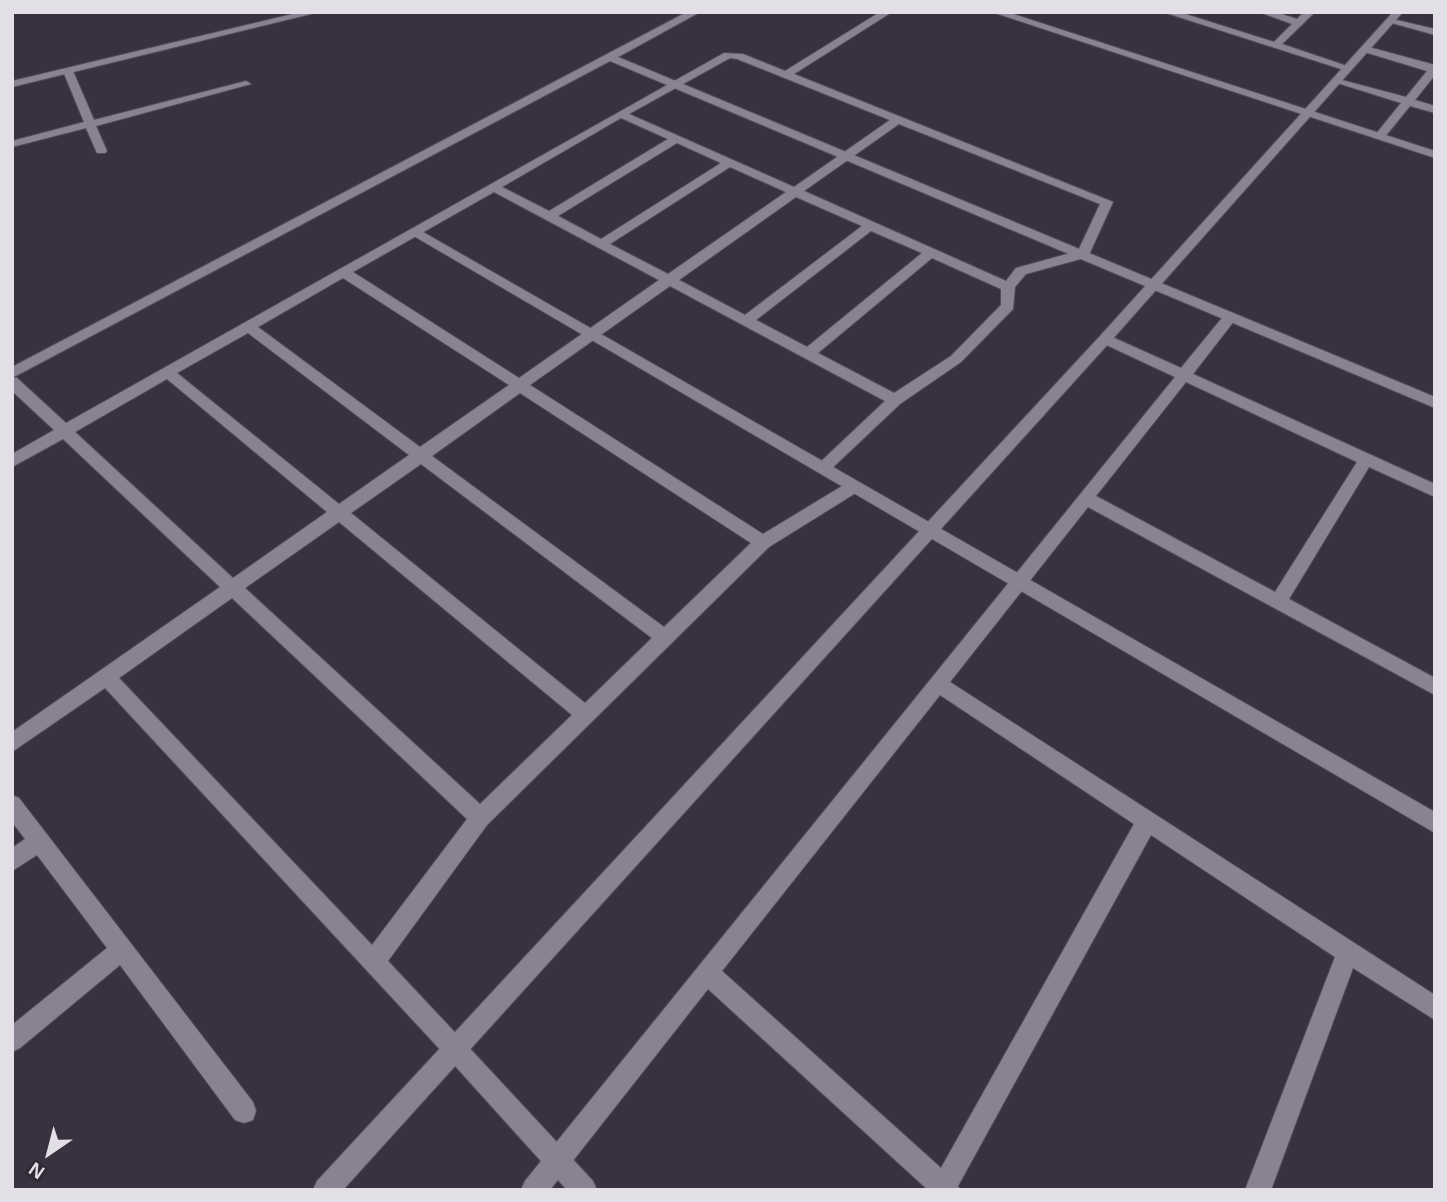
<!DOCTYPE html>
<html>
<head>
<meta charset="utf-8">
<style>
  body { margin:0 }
  #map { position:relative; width:1447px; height:1202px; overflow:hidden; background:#383240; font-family:Arial,sans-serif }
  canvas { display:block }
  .frame { position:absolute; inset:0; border:14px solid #e3dfe7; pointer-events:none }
  .north { position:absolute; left:14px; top:1118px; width:70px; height:70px; -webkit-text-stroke:5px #2e2835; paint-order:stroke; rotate:215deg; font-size:19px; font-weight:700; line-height:28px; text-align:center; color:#e3dfe7 }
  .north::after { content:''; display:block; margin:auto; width:24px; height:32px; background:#e3dfe7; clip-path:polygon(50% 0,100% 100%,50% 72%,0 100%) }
</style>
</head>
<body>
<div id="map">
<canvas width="1447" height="1202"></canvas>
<div class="frame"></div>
<div class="north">N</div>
</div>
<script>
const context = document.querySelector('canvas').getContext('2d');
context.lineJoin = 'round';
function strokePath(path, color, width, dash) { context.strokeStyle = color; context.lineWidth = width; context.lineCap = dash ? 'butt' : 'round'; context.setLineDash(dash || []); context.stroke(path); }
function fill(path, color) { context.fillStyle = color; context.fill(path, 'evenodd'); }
const service = new Path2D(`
  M 880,12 L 892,12 L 794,74 L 1113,202 L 1088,257 L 1026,274 L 1015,287 L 1013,309 L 961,362 L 900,404 L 828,472 L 822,474 L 814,468 L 885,401 L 670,286 L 530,385 L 763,534 L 847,483 L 859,483 L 861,487 L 859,491 L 769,547 L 487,825 L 388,961 L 463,1041 L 467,1049 L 463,1057 L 455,1061 L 447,1057 L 105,688 L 12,752 L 12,732 L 220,587 L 63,439 L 12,467 L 12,454 L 54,430 L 12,391 L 12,377 L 17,378 L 66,423 L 724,53 L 743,54 L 785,71 ZM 730,58 L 737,59 L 890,120 L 794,187 L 629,114 ZM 621,118 L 668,139 L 549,211 L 502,187 ZM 899,124 L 1100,204 L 1078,251 L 1016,268 L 1006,281 L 804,191 ZM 677,143 L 721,163 L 601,239 L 558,216 ZM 730,167 L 786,192 L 668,274 L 610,244 ZM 494,192 L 659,280 L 519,378 L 353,272 ZM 796,197 L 862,226 L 745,315 L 679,280 ZM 871,231 L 922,253 L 807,347 L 756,320 ZM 932,258 L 1001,289 L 1001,305 L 951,356 L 894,393 L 818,353 ZM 343,278 L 509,385 L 420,447 L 258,327 ZM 248,333 L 409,455 L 339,504 L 177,373 ZM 167,379 L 327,512 L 233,578 L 75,432 ZM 520,393 L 751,543 L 664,627 L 432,456 ZM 421,464 L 652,638 L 585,703 L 351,513 ZM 339,522 L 572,715 L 480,804 L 245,588 ZM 232,598 L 467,819 L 372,945 L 119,678 Z
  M 1163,12 L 1179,12 L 1274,42 L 1292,24 L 1259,12 L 1275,12 L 1297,19 L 1304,12 L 1315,12 L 1282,44 L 1353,68 L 1344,70 Z
  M 1388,18 L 1435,29 L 1435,35 L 1388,22 Z
  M 1365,46 L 1435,65 L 1435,75 L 1415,100 L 1435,106 L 1435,113 L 1410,106 L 1384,138 L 1376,138 L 1376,134 L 1401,103 L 1334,82 L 1334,78 L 1406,97 L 1427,71 L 1361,51 L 1360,49 Z
  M 64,69 L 73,71 L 94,120 L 246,81 L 251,84 L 96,126 L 107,151 L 105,153 L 97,153 L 86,128 L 12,147 L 12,141 L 84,122 L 63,71 Z
  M 1231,312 L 1238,316 L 1193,374 L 1435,484 L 1435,497 L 1369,467 L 1289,599 L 1435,678 L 1435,695 L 1088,507 L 950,682 L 1435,995 L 1435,1020 L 1353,968 L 1271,1190 L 1245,1190 L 1335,957 L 1151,835 L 958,1186 L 960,1190 L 928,1190 L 708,989 L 550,1190 L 521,1190 L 525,1181 L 1175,377 L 1100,342 L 1100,336 L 1110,336 L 1181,368 L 1226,313 ZM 1186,382 L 1357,462 L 1275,592 L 1096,496 ZM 940,695 L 1134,824 L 941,1168 L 722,971 Z
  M 12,795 L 19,798 L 253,1102 L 256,1111 L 253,1120 L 244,1123 L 235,1120 L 120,965 L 20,1048 L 12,1052 L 12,1025 L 107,948 L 37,855 L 12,871 L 12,848 L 25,839 L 12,822 Z`);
const minor = new Path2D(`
  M 301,12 L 319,12 L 12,87 L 12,81 Z
  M 687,12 L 700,12 L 618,57 L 1435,397 L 1435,408 L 610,61 L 12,378 L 12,367 Z
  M 992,12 L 1007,12 L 1435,151 L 1435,158 Z
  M 416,228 L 1435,812 L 1435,833 L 412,235 L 412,229 Z
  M 455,1037 L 463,1041 L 593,1181 L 597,1190 L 567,1190 L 447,1057 L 443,1049 L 447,1041 Z`);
const tertiary = new Path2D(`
  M 1393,12 L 1403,12 L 1110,342 L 343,1190 L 313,1190 L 317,1181 L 1100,336 Z`);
strokePath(service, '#534d58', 2);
strokePath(minor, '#534d58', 2);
strokePath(tertiary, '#534d58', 2);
fill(service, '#8a8292');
fill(minor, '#8a8292');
fill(tertiary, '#8a8292');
</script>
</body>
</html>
